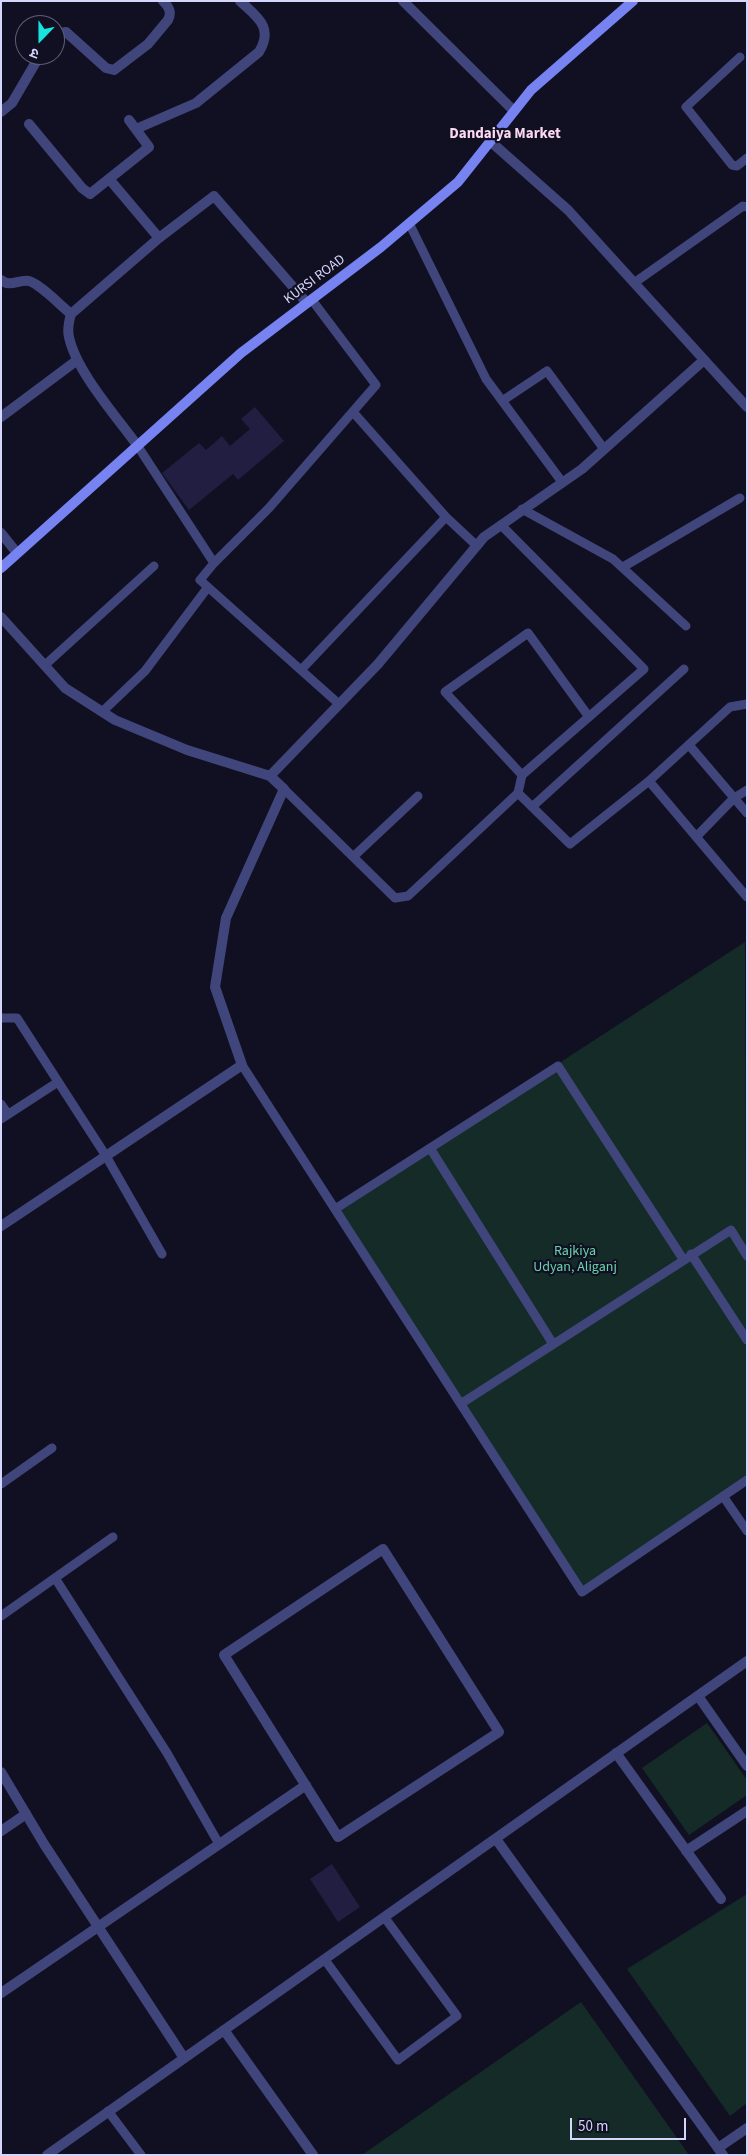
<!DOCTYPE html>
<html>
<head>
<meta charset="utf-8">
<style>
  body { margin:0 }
  #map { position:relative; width:748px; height:2156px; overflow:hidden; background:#111022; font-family:"Source Sans 3","Noto Sans Devanagari",sans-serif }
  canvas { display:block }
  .frame { position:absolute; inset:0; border:2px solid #d5d6fb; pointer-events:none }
  .north { position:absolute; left:15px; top:15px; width:50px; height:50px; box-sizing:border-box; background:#111022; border:1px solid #5f5f79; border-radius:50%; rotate:202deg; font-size:14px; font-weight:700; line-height:20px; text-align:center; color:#d5d6fb }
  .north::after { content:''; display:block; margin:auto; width:18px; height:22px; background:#18e4de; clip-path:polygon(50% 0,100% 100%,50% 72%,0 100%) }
  .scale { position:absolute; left:570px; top:2118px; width:116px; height:22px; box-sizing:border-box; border:2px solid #d5d6fb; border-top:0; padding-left:6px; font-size:15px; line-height:18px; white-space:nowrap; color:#d5d6fb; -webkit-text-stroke:4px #111022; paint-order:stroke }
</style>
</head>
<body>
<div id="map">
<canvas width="748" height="2156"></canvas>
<div class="frame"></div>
<div class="north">उ</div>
<div class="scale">50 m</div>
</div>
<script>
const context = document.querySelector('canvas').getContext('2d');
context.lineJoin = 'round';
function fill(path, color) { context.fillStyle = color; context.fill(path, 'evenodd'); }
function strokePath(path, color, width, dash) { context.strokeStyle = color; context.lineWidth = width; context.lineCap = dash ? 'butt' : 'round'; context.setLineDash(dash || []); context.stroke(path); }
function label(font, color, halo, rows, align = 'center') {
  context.font = font + ' "Source Sans 3",sans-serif'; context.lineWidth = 4.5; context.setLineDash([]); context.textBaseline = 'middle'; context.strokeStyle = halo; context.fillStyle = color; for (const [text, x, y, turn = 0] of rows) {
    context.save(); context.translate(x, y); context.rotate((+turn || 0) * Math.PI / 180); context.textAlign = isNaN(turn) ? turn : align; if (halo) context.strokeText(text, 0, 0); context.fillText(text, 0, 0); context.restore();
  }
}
fill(new Path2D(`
  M 745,942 L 747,1480 L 582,1592 L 335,1209 Z
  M 707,1723 L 747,1780 L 747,1795 L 689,1835 L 642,1768 Z
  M 747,1894 L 747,2103 L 730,2116 L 627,1969 Z
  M 581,2002 L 689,2155 L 362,2155 Z`), '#142b27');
fill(new Path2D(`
  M 255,407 L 284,441 L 238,480 L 233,474 L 189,510 L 162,473 L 199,443 L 206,450 L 222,436 L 230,446 L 250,429 L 241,419 Z
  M 332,1864 L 360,1907 L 338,1922 L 310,1879 Z`), '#211e41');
strokePath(new Path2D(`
  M 740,57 L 686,107 L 732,165 L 737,166 L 747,158
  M 409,223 L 486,379 L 562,482
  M 634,283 L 743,206 L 747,207
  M 312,300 L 376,385 L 269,508 L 214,563 L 200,580 L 339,704
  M 502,401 L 547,371 L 604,449
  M 353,412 L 446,517 L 477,546
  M 137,445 L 214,563
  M 522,509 L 613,559 L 686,626
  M 501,525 L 644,669 L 522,775
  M 623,567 L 740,498
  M 45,665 L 154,566
  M 301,670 L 446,517
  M 102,712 L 145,671 L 208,587
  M 689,745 L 747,813
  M 649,781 L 747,897
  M 284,789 L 395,898 L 408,896 L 518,793 L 522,775 L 445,692 L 528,633 L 589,717
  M 518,793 L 570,844 L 649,781 L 730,707 L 747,704
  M 532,807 L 684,669
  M 696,837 L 734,798 L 747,790
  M 353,857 L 418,796
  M 1,1018 L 17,1018 L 106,1156 L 162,1254
  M 242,1065 L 582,1592 L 747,1480
  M 1,1104 L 8,1114
  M 1,1119 L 58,1082
  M 430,1148 L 553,1344
  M 335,1209 L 558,1066 L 683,1259
  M 691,1254 L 747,1340
  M 462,1403 L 731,1230 L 747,1256
  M 1,1484 L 52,1448
  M 723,1496 L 747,1531
  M 55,1578 L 167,1753 L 219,1844
  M 1,1616 L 113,1537
  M 325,1960 L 398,2060 L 457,2016 L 385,1918
  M 108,2111 L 141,2155`), '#40467c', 9);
strokePath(new Path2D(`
  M 55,40 L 61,33 L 66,32 L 106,68 L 114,70 L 148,44 L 168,20 C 172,12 169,7 163,1
  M 1,112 L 12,103 L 40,55
  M 29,124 L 82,188 L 90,194 L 149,147 L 129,120
  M 136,129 L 196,103 L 259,52 C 274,27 257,17 240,1
  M 110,180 L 159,238
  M 1,280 C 11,288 18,279 29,281 C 40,284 61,306 71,314
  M 1,417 L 76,361
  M 137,445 C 116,416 76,371 69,337 C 67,329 69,321 71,314 L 159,238 L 214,196 L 307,303
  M 1,533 L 17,553
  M 1,617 L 65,688 L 115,720 L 187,750 L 270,776 L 284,789 L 226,918 L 215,987 L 242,1065 L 1,1226
  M 270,776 L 378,664 L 484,537 L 582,469 L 704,360
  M 383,1549 L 499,1732 L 338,1837 L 224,1655 Z
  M 698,1696 L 747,1766
  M 616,1753 L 721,1899
  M 1,1831 L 26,1814
  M 686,1851 L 747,1811
  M 1,1993 L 306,1785
  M 224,2030 L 313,2155
  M 718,2148 L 747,2128`), '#40467c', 10);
strokePath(new Path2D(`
  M 403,1 L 514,111
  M 490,141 L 568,210 L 747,407
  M 1,1772 L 44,1844 L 184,2058
  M 496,1839 L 723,2155
  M 47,2155 L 747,1661`), '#40467c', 10);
strokePath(new Path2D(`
  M 1,568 L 241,353 L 381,247 L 458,182 L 531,90 L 633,1`), '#7683f1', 10);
label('14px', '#d5d6fb', '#111022', [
  ["KURSI ROAD",315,280,-37]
]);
label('14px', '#69d3ab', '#111022', [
  ["Rajkiya",575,1252],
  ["Udyan, Aliganj",575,1268]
]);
label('bold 15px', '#fbd7f2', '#111022', [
  ["Dandaiya Market",505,135]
]);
</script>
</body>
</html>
